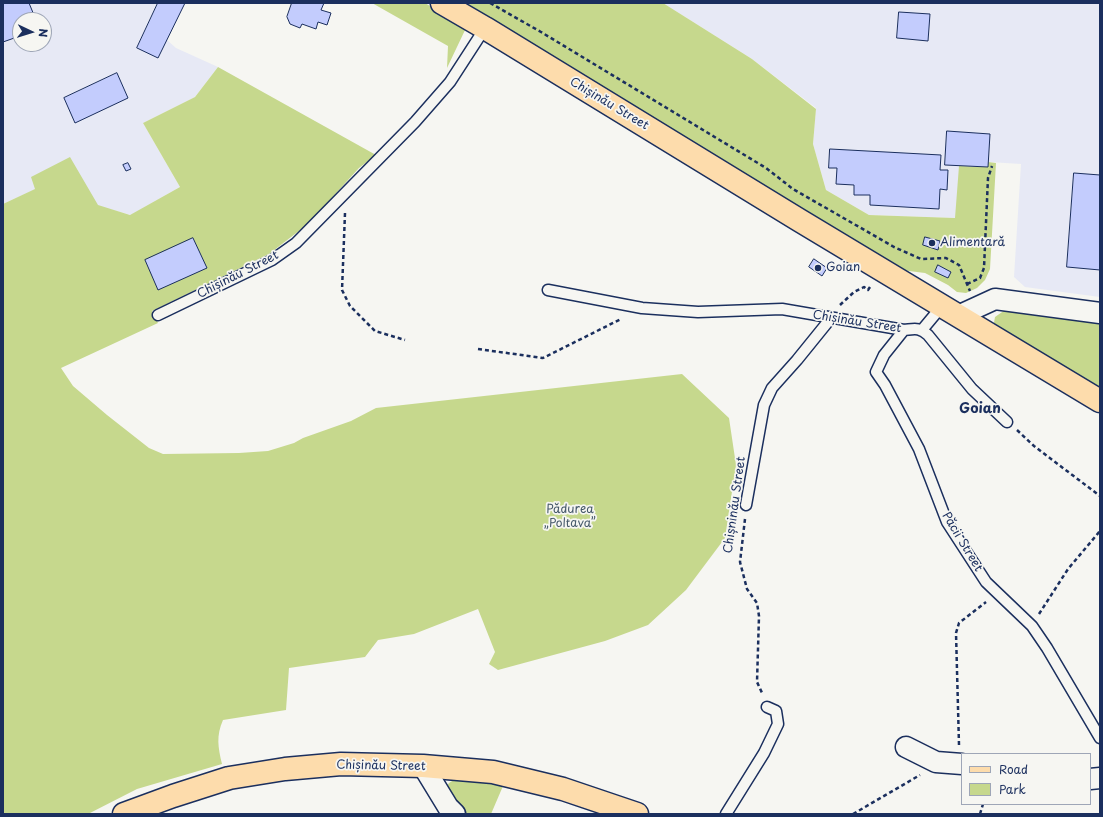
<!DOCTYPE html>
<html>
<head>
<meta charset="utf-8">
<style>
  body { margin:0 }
  #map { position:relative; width:1103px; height:817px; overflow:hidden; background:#f6f6f2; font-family:"Playpen Sans",sans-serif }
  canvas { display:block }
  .frame { position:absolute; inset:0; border:4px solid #1b2f5e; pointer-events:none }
  .legend { position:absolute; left:961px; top:753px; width:130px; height:52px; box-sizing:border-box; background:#f6f6f2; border:1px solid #9ea6b7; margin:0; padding:5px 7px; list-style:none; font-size:12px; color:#1b2f5e }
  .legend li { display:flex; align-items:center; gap:8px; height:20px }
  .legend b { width:20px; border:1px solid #9ea6b7 }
  .north { position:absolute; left:12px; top:12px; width:40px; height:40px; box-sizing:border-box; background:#f6f6f2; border:1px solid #9ea6b7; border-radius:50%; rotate:94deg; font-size:11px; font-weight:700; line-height:16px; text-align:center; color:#1b2f5e }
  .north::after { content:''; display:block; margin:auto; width:14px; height:18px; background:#1b2f5e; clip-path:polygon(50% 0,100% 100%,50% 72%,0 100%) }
</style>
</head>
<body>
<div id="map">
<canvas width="1103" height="817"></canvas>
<div class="frame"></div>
<ul class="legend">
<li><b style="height:5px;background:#fddcac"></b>Road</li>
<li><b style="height:11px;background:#c6d88d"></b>Park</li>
</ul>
<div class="north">N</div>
</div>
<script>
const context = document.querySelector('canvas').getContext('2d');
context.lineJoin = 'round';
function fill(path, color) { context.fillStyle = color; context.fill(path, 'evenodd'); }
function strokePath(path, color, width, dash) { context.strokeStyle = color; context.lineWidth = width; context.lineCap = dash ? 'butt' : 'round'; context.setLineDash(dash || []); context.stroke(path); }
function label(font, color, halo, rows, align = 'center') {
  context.font = font + ' "Playpen Sans",sans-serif'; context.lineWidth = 3.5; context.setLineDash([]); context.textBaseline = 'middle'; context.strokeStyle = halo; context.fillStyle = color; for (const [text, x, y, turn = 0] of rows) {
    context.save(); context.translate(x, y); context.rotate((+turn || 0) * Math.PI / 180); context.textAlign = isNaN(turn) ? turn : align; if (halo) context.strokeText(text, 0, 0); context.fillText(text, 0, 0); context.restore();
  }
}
fill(new Path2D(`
  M 3,3 L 185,3 L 167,40 L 176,48 L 218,67 L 195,97 L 143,123 L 180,187 L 131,215 L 36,189 L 3,204 ZM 20,20 L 44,20 L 44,44 L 20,44 Z
  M 663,3 L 1100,3 L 1100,297 L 1025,287 L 1014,277 L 1021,164 L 989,162 L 988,167 L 955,218 L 869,215 L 826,190 L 813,144 L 816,108 L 752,59 Z`), '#e7e9f5');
fill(new Path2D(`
  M 372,3 L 425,3 L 466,28 L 447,68 L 448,46 Z
  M 454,3 L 663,3 L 752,59 L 816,109 L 813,144 L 826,190 L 869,215 L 955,218 L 959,166 L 988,167 L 988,162 L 996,163 L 990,269 L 985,280 L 977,288 L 966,293 L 957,292 L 948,285 L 925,273 L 901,270 Z
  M 218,67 L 376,155 L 359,168 L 308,224 L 269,254 L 152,311 L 158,323 L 61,368 L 73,386 L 107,415 L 149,448 L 163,454 L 239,453 L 268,451 L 294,443 L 303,438 L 351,421 L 376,408 L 682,374 L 729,418 L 736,465 L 725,538 L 686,590 L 648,625 L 605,641 L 498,670 L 489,664 L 495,652 L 478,609 L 414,634 L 378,640 L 365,657 L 289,668 L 286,710 L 223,720 C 216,736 218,747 222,764 L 137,789 L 88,814 L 3,814 L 3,204 L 35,189 L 31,177 L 70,157 L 98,205 L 130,215 L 180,187 L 143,123 L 195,97 Z
  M 1005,310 L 1100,322 L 1100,392 L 993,328 L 995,317 Z
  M 455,779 L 477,780 L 503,786 L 491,814 L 463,814 L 444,790 L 449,783 Z`), '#c6d88d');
const building = new Path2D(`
  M 3,3 L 29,3 L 36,20 L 20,20 L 20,36 L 3,42 Z
  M 158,3 L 185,3 L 158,58 L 137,48 Z
  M 292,3 L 324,3 L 321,10 L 331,13 L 327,25 L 318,22 L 316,29 L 302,24 L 300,28 L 290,24 L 287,17 Z
  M 899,12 L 930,14 L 928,41 L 897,38 Z
  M 117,73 L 128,98 L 75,123 L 64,98 Z
  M 947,131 L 990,134 L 988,167 L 945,165 Z
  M 830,149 L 941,155 L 940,170 L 948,170 L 947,190 L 940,189 L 939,209 L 870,205 L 870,195 L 854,195 L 854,185 L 836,184 L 837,168 L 829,168 Z
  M 128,163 L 131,169 L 126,171 L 123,165 Z
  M 1074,173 L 1100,175 L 1100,270 L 1067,267 Z
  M 925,237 L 940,241 L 938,250 L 923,245 Z
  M 193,238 L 207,268 L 158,290 L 145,260 Z
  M 814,259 L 827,268 L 822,276 L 809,267 Z
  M 938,265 L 951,272 L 948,278 L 935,272 Z`);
fill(building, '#c3ccfd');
strokePath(building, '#1b2f5e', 1);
const service = new Path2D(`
  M 548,290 L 642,308 L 698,312 L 782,309 L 904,330 C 915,329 919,327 928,335 L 972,389 L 1007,422
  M 158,315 L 272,260 L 296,243 L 415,122 L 450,82 L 485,28
  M 904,330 L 884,355 L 876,372 L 885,385 L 919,449 L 947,522 L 986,582 L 1032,626 L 1047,648 L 1100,738
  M 922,330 L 942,306
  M 746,505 L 764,405 L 772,388 L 797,360 L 831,318
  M 726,814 L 764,753 L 778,724 L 776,711 L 767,707`);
const minor = new Path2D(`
  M 958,316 L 995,299 L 1100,313
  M 906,747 L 936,762 L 962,764
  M 423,766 L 448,807 L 455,814
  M 1090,779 L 1100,778`);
const primary = new Path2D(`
  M 442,3 L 485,28 L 799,220 L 1100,401
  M 124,814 L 173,796 L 229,778 L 285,769 L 341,764 L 423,766 L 493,772 L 563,789 L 637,814`);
strokePath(service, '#1b2f5e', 13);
strokePath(minor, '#1b2f5e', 23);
strokePath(primary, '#1b2f5e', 25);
strokePath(new Path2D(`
  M 490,3 L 541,32 L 766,168 L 793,189 L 894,247 L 921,259 L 946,258 L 959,265 L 970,291
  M 345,213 L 342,290 L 350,306 L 375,331 L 405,340
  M 967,284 L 980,278 L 984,268 L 988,178 L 992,166
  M 840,305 L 854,292 L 864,287 L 868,290 L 870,287
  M 478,349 L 543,358 L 621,319
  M 1017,430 L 1034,446 L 1100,496
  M 745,519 L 740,562 L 747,589 L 757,603 L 759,616 L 757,682 L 763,695
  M 1039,614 L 1068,569 L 1100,531
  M 959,745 L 956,633 L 959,623 L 986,602
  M 853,814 L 920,775
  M 980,814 L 983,804`), '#1b2f5e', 2.5, [4, 3]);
strokePath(service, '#f6f6f2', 10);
strokePath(minor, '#f6f6f2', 20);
strokePath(primary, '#fddcac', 22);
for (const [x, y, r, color] of [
  [932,243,4,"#1b2f5e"],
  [818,268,4,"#1b2f5e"]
]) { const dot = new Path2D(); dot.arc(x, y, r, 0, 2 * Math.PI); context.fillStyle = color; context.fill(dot); strokePath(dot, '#f6f6f2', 1.5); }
label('12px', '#1b2f5e', '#f6f6f2', [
  ["Chișinău Street",609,104,31],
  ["Chișinău Street",238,275,-27],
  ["Chișinău Street",857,322,9],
  ["Chișninău Street",735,505,-82],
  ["Păcii Street",962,542,59],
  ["Chișinău Street",381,766,1]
]);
label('12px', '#1b2f5e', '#f6f6f2', [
  ["Alimentară",940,243],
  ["Goian",826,268]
], 'left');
label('12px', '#46596a', '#f6f6f2', [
  ["Pădurea",570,510],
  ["„Poltava”",570,524]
]);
label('bold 14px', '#1b2f5e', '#f6f6f2', [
  ["Goian",980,409]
]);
</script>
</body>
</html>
